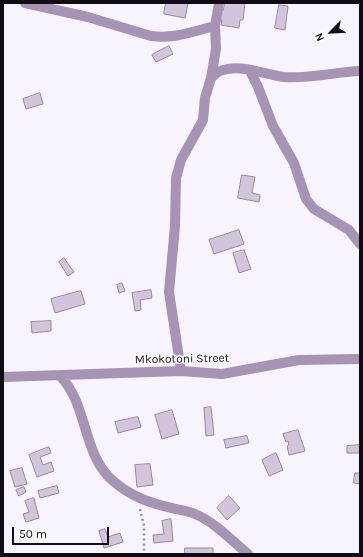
<!DOCTYPE html>
<html>
<head>
<meta charset="utf-8">
<style>
  body { margin:0 }
  #map { position:relative; width:363px; height:557px; overflow:hidden; background:#f8f3fc; font-family:Karla,sans-serif }
  canvas { display:block }
  .frame { position:absolute; inset:0; border:4px solid #110c14; pointer-events:none }
  .north { position:absolute; left:311px; top:12px; width:40px; height:40px; -webkit-text-stroke:3px #fff; paint-order:stroke; rotate:246deg; font-size:11px; font-weight:700; line-height:16px; text-align:center; color:#110c14 }
  .north::after { content:''; display:block; margin:auto; width:14px; height:18px; background:#110c14; clip-path:polygon(50% 0,100% 100%,50% 72%,0 100%) }
  .scale { position:absolute; left:12px; top:527px; width:97px; height:18px; box-sizing:border-box; border:2px solid #110c14; border-top:0; padding-left:5px; font-size:12px; line-height:14px; white-space:nowrap; color:#110c14; -webkit-text-stroke:3px #fff; paint-order:stroke }
</style>
</head>
<body>
<div id="map">
<canvas width="363" height="557"></canvas>
<div class="frame"></div>
<div class="north">N</div>
<div class="scale">50 m</div>
</div>
<script>
const context = document.querySelector('canvas').getContext('2d');
context.lineJoin = 'round';
function fill(path, color) { context.fillStyle = color; context.fill(path, 'evenodd'); }
function strokePath(path, color, width, dash) { context.strokeStyle = color; context.lineWidth = width; context.lineCap = dash ? 'butt' : 'round'; context.setLineDash(dash || []); context.stroke(path); }
function label(font, color, halo, rows, align = 'center') {
  context.font = font + ' Karla,sans-serif'; context.lineWidth = 3; context.setLineDash([]); context.textBaseline = 'middle'; context.strokeStyle = halo; context.fillStyle = color; for (const [text, x, y, turn = 0] of rows) {
    context.save(); context.translate(x, y); context.rotate((+turn || 0) * Math.PI / 180); context.textAlign = isNaN(turn) ? turn : align; if (halo) context.strokeText(text, 0, 0); context.fillText(text, 0, 0); context.restore();
  }
}
const building = new Path2D(`
  M 166,3 L 188,3 L 185,18 L 164,14 Z
  M 225,3 L 245,3 L 243,20 L 240,20 L 239,28 L 221,25 L 222,20 L 218,20 L 220,9 L 223,10 Z
  M 279,5 L 288,6 L 285,30 L 275,28 Z
  M 169,46 L 173,54 L 156,62 L 152,55 Z
  M 40,93 L 43,104 L 26,109 L 23,99 Z
  M 242,175 L 255,177 L 252,193 L 260,195 L 259,202 L 238,198 Z
  M 239,230 L 244,244 L 214,254 L 209,240 Z
  M 244,250 L 251,269 L 239,273 L 233,253 Z
  M 64,258 L 74,272 L 68,276 L 59,262 Z
  M 122,283 L 125,291 L 119,293 L 117,285 Z
  M 151,290 L 152,298 L 140,300 L 141,310 L 135,311 L 132,293 Z
  M 81,291 L 85,304 L 55,313 L 51,299 Z
  M 51,321 L 51,331 L 32,333 L 31,322 Z
  M 211,407 L 214,435 L 206,436 L 204,408 Z
  M 172,410 L 179,434 L 162,439 L 155,415 Z
  M 138,417 L 141,427 L 118,433 L 115,422 Z
  M 298,430 L 305,451 L 289,455 L 287,446 L 289,445 L 288,441 L 286,442 L 283,434 Z
  M 247,436 L 249,443 L 226,448 L 224,440 Z
  M 360,445 L 360,453 L 347,453 L 347,446 Z
  M 49,447 L 51,453 L 40,457 L 43,465 L 51,462 L 54,471 L 37,477 L 29,455 Z
  M 276,453 L 283,470 L 269,476 L 262,460 Z
  M 150,464 L 153,485 L 137,487 L 135,465 Z
  M 22,468 L 27,484 L 15,487 L 10,471 Z
  M 355,473 L 360,473 L 360,484 L 354,483 Z
  M 57,486 L 59,493 L 40,498 L 38,491 Z
  M 24,487 L 26,492 L 19,496 L 16,490 Z
  M 229,496 L 240,508 L 227,520 L 217,508 Z
  M 34,498 L 39,518 L 26,522 L 23,514 L 29,512 L 25,501 Z
  M 171,519 L 173,541 L 154,543 L 153,535 L 164,534 L 162,521 Z
  M 105,529 L 108,537 L 120,533 L 123,542 L 104,548 L 99,531 Z
  M 185,548 L 213,548 L 213,554 L 185,554 Z`);
fill(building, '#d2c4da');
strokePath(building, '#96899e', 1);
strokePath(new Path2D(`
  M 140,509 L 144,526 L 144,554`), '#96919a', 2.5, [2, 3]);
strokePath(new Path2D(`
  M 25,3 L 88,17 L 151,36 C 175,39 191,32 215,26
  M 250,71 L 258,87 L 273,126 L 294,163 L 306,199 L 314,209 L 349,230 L 360,244
  M 211,78 L 216,49 L 215,26 L 219,3
  M 181,371 L 169,292 L 175,226 L 176,178 L 181,160 L 203,120 L 205,98 L 211,78 C 214,75 219,71 223,70 C 243,64 265,75 284,77 C 309,79 335,72 360,71
  M 60,376 C 88,404 82,453 112,480 C 130,496 149,503 172,508 C 179,510 188,511 195,514 C 216,523 231,540 248,554
  M 3,377 L 181,371 L 222,374 L 299,360 L 360,359`), '#a793b4', 10);
label('12px', '#110c14', '#fff', [
  ["Mkokotoni Street",182,359,-1]
]);
</script>
</body>
</html>
